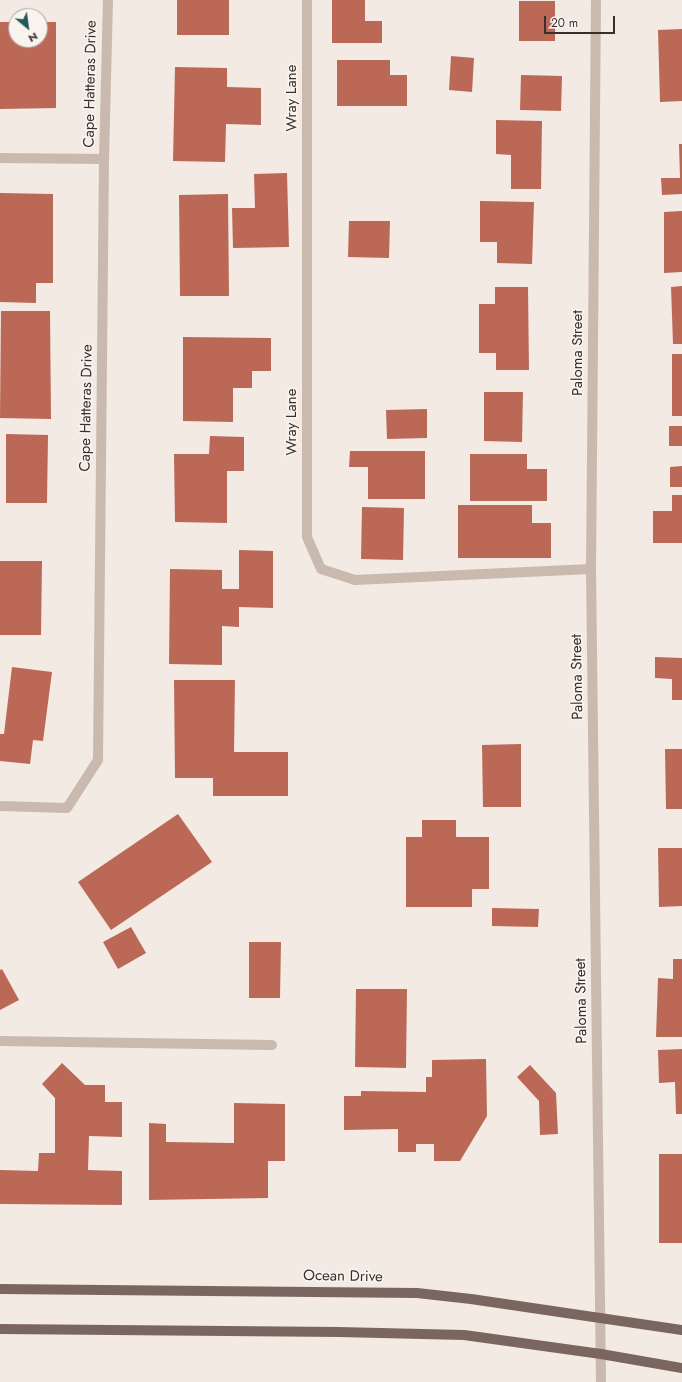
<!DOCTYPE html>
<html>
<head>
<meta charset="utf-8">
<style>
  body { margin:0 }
  #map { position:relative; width:682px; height:1382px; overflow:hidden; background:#f2eae3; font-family:Jost,sans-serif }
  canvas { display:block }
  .north { position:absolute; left:8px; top:8px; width:40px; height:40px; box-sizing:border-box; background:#faf4ef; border:1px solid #ada6a1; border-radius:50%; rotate:151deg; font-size:11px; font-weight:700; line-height:16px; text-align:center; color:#39302d }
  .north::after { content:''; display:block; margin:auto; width:14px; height:18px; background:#255857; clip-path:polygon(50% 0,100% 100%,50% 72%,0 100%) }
  .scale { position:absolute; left:544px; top:16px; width:71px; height:18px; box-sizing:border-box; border:2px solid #39302d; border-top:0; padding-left:5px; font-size:12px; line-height:14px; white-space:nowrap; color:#39302d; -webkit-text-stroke:3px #faf4ef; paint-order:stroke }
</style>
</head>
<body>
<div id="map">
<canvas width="682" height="1382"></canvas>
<div class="north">N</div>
<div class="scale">20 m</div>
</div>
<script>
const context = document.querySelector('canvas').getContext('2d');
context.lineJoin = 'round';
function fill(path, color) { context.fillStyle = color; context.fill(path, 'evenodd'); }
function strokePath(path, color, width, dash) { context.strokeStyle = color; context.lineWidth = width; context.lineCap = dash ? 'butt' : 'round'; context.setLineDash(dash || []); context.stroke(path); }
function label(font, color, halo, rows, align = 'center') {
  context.font = font + ' Jost,sans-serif'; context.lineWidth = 3.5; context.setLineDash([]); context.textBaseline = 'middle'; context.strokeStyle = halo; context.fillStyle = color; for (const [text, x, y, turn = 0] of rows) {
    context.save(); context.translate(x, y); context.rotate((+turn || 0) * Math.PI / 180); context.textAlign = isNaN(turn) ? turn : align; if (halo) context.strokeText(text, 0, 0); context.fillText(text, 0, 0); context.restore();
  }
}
fill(new Path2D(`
  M 177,0 L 229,0 L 229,35 L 177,35 Z
  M 332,0 L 365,0 L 365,21 L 382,21 L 382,43 L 332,43 Z
  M 519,1 L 555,1 L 555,41 L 519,41 Z
  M 0,22 L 16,22 L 16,40 L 40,40 L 40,22 L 56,22 L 56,108 L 0,109 Z
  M 682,29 L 682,101 L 660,102 L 658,30 Z
  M 451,56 L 474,58 L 472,92 L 449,90 Z
  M 337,60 L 390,60 L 390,75 L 407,75 L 407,106 L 337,106 Z
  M 175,67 L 227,68 L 227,87 L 261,88 L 261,125 L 226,124 L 225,162 L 173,161 Z
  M 521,75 L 562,76 L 561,111 L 520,110 Z
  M 496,120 L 542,121 L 541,189 L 511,189 L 511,155 L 496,154 Z
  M 679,144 L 682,144 L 682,194 L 662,195 L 661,178 L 680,178 Z
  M 287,173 L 289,247 L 233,248 L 232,208 L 255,208 L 254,174 Z
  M 0,193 L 53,194 L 53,283 L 36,283 L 36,303 L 0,302 Z
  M 228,194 L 229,296 L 180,296 L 179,195 Z
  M 480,201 L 534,202 L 532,264 L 497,263 L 497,242 L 480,242 Z
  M 682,211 L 682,272 L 664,273 L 664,212 Z
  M 349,221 L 390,221 L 389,258 L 348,257 Z
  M 682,286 L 682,344 L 673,344 L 671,287 Z
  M 495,287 L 528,287 L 529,370 L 496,370 L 496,353 L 479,353 L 479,304 L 495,304 Z
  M 1,311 L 50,311 L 51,419 L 0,418 Z
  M 183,337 L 271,338 L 271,371 L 252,371 L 252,388 L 233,388 L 233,422 L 183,421 Z
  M 672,354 L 682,354 L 682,416 L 672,416 Z
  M 484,392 L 523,392 L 522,442 L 484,441 Z
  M 427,409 L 427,438 L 387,439 L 386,410 Z
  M 669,426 L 682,426 L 682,446 L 669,446 Z
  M 6,434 L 48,435 L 47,503 L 6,503 Z
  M 210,436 L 244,437 L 244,471 L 227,471 L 227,523 L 175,522 L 174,454 L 209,454 Z
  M 350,451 L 425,451 L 425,499 L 368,499 L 368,467 L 349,467 Z
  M 470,454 L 527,454 L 527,469 L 547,469 L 547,501 L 470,501 Z
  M 682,466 L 682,487 L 670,487 L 670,467 Z
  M 672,495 L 682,495 L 682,543 L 653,543 L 653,511 L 672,511 Z
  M 458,505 L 532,505 L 532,523 L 551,523 L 551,558 L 458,558 Z
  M 362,507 L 404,508 L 403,560 L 361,559 Z
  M 239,550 L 273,551 L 273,608 L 239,607 L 239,627 L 222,626 L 222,665 L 169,664 L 170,569 L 222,570 L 222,589 L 239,589 Z
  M 0,561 L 42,561 L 41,635 L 0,635 Z
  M 655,657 L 682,658 L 682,700 L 672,700 L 672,679 L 655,678 Z
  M 12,667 L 52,672 L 43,741 L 33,740 L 30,764 L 0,761 L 0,734 L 4,734 Z
  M 174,680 L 235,680 L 234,752 L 288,752 L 288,796 L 213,796 L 213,778 L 175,778 Z
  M 521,744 L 521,807 L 483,807 L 482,745 Z
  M 665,749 L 682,749 L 682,809 L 666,809 Z
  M 178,814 L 212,862 L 111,930 L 78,882 Z
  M 422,820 L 456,820 L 456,837 L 489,837 L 489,889 L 472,889 L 472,907 L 406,907 L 406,837 L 422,837 Z
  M 658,848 L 682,848 L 682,906 L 659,907 Z
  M 492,908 L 539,909 L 538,927 L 492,926 Z
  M 131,927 L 146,953 L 118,969 L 103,942 Z
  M 249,942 L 281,942 L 280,998 L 249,998 Z
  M 673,959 L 682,959 L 682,1037 L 656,1037 L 658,978 L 673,979 Z
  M 2,969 L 19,1000 L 0,1010 L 0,970 Z
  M 356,989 L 407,989 L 406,1068 L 355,1067 Z
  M 682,1049 L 682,1114 L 676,1114 L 675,1082 L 659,1083 L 658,1050 Z
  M 486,1059 L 487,1116 L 460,1161 L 434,1161 L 434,1144 L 416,1144 L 416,1152 L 398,1152 L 398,1129 L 344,1130 L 344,1096 L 361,1096 L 361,1091 L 426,1092 L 426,1077 L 432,1077 L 432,1060 Z
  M 62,1063 L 85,1085 L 105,1085 L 105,1102 L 122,1102 L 122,1137 L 89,1136 L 88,1170 L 122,1171 L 122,1205 L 0,1204 L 0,1170 L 38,1171 L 39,1153 L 55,1153 L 55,1098 L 42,1084 Z
  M 530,1065 L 556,1093 L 558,1134 L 540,1135 L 539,1101 L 517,1077 Z
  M 234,1103 L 285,1104 L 285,1161 L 268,1161 L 268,1198 L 149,1200 L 149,1123 L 166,1124 L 166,1142 L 234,1143 Z
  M 659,1154 L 682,1154 L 682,1243 L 659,1243 Z`), '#bc6857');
strokePath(new Path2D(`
  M 307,0 L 307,537 L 321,569 L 355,580 L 591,569
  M 596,0 L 591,569 L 601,1382
  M 0,158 L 104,159
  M 0,806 L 67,808 L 98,760 L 104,159 L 108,0
  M 0,1041 L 272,1045`), '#cab9af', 10);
strokePath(new Path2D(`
  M 0,1289 L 417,1293 L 471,1299 L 682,1330
  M 0,1329 L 339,1332 L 464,1335 L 601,1354 L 682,1368`), '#7a665f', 10);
label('15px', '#39302d', '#faf4ef', [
  ["Cape Hatteras Drive",91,84,-89],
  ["Wray Lane",292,98,-90],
  ["Paloma Street",578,353,-90],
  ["Cape Hatteras Drive",87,408,-89],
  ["Wray Lane",292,422,-90],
  ["Paloma Street",578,677,-91],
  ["Paloma Street",582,1001,-91],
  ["Ocean Drive",343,1277,1]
]);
</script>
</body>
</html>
